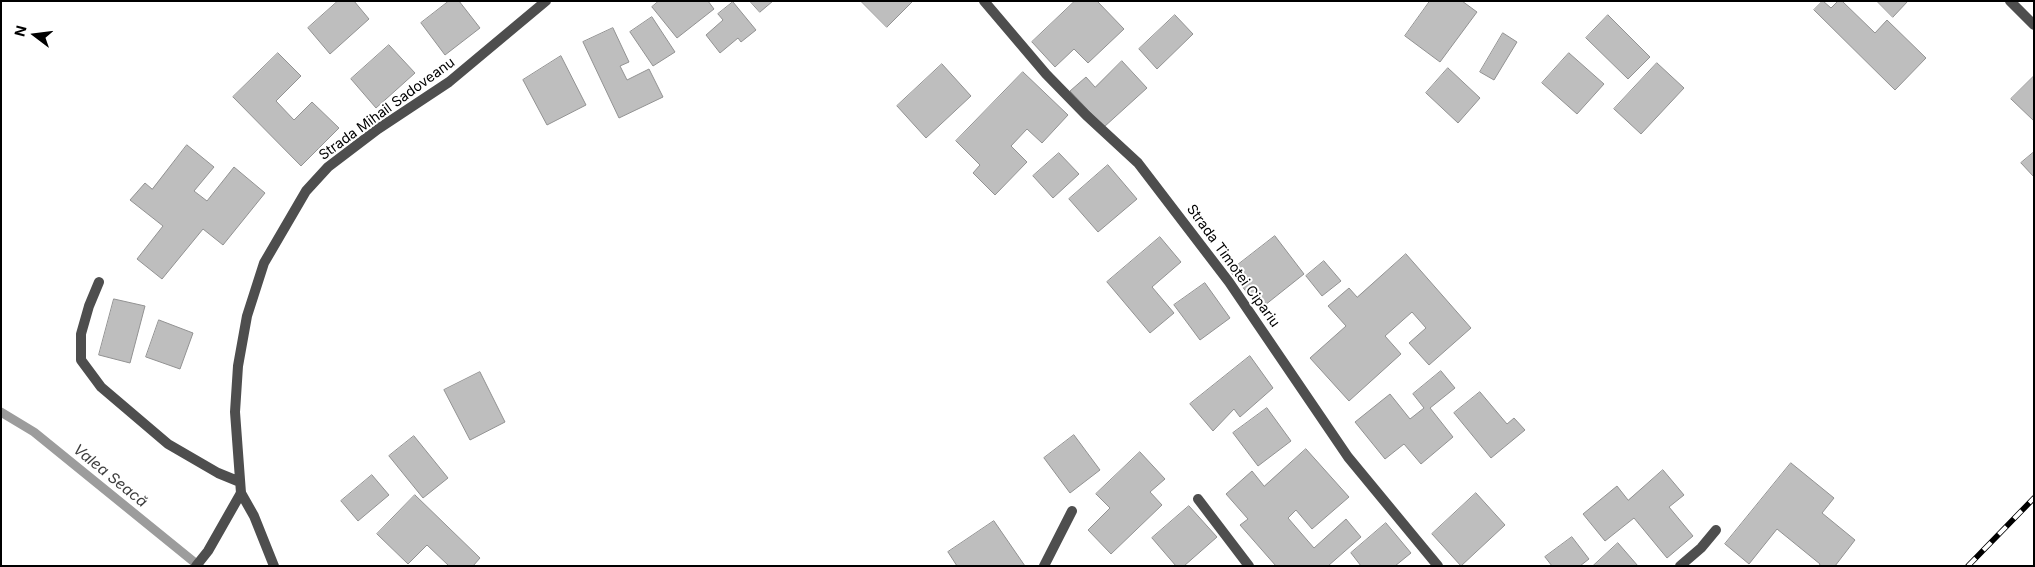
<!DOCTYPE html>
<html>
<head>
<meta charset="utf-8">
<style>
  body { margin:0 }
  #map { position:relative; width:2035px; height:567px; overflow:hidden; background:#fff; font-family:Inter,sans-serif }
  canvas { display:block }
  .frame { position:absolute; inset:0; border:2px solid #000; pointer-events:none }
  .north { position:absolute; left:10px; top:10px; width:50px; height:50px; -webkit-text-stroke:4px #fff; paint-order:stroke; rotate:285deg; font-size:14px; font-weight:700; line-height:20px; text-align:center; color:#000 }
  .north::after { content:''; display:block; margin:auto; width:18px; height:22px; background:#000; clip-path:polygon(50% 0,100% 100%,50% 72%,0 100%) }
</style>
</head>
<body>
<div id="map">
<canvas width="2035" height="567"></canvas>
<div class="frame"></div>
<div class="north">N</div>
</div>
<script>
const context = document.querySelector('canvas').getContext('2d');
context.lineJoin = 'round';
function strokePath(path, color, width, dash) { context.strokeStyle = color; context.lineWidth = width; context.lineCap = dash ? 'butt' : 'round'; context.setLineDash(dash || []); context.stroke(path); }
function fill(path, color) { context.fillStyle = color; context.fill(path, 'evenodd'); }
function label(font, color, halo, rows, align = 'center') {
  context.font = font + ' Inter,sans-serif'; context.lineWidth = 4; context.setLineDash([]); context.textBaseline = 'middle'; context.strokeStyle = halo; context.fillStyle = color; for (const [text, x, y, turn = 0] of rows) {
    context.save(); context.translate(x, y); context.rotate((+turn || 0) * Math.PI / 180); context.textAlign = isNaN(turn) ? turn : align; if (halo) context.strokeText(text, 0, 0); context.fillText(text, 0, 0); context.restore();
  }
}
strokePath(new Path2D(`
  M 1,412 L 34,432 L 199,566`), '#9c9c9c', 9);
const building = new Path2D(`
  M 338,1 L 354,1 L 369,19 L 330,54 L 308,28 Z
  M 449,1 L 459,1 L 480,28 L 445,55 L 421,23 Z
  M 659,1 L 708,1 L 714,9 L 677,38 L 652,7 Z
  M 750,1 L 773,1 L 760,12 Z
  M 861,1 L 913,1 L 887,27 Z
  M 1075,1 L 1097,1 L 1124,29 L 1088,63 L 1074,49 L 1055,67 L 1032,42 Z
  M 1430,1 L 1462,1 L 1477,12 L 1440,62 L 1405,36 Z
  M 1823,1 L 1831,8 L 1838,1 L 1842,1 L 1875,33 L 1887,20 L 1926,58 L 1895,90 L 1814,10 Z
  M 1877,1 L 1908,1 L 1893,17 Z
  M 733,2 L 756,30 L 741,42 L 738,38 L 720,53 L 706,35 L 723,20 L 718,14 Z
  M 1175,15 L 1193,34 L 1157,69 L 1139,49 Z
  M 1608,15 L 1650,57 L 1628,79 L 1586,38 Z
  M 652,17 L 675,52 L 653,66 L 630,32 Z
  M 613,28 L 629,62 L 620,66 L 627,80 L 649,69 L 663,97 L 619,118 L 583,42 Z
  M 1503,33 L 1517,42 L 1494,80 L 1480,72 Z
  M 389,45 L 415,73 L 376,108 L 351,79 Z
  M 278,53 L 301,76 L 276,101 L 294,120 L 312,102 L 339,128 L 301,166 L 233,97 Z
  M 1569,53 L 1604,84 L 1577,114 L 1542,83 Z
  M 561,56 L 586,105 L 547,125 L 523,80 Z
  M 1122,61 L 1147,88 L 1104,127 L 1070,91 L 1086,77 L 1095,87 Z
  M 1657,63 L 1684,88 L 1641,134 L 1614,109 Z
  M 942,64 L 971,96 L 926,138 L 897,106 Z
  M 1448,68 L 1480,98 L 1458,123 L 1426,93 Z
  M 1023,72 L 1068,115 L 1042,143 L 1027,129 L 1011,146 L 1027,162 L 995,195 L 973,173 L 980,165 L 956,141 Z
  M 2034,76 L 2034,121 L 2011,99 Z
  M 187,145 L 214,167 L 194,191 L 207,201 L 234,167 L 265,193 L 223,245 L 203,229 L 162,279 L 137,259 L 163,226 L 130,200 L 145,183 L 152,189 Z
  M 2034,152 L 2034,177 L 2021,163 Z
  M 1059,153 L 1079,174 L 1053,198 L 1033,176 Z
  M 1108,165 L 1137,199 L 1098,232 L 1069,199 Z
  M 1275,236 L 1304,274 L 1260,309 L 1230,271 Z
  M 1160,237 L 1181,262 L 1152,287 L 1174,313 L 1150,333 L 1107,282 Z
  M 1406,254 L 1471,328 L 1429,365 L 1409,343 L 1426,328 L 1412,312 L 1385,336 L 1401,354 L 1349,401 L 1310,358 L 1346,326 L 1328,306 L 1349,288 L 1357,297 Z
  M 1324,261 L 1341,281 L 1322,296 L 1306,276 Z
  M 1205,283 L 1230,318 L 1200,340 L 1174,305 Z
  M 114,299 L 145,306 L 130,363 L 99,355 Z
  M 159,320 L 193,333 L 180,369 L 146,357 Z
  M 1250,356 L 1273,388 L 1240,417 L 1234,409 L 1213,431 L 1190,404 Z
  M 1441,371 L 1455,388 L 1430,408 L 1453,437 L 1421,464 L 1404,444 L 1385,459 L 1355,422 L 1390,394 L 1410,419 L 1424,408 L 1413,394 Z
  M 480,372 L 505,422 L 470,440 L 444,390 Z
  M 1480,392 L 1507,424 L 1514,418 L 1525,430 L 1491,458 L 1454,413 Z
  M 1267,408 L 1291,441 L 1258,466 L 1233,433 Z
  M 1074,435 L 1100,470 L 1070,493 L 1044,458 Z
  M 414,436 L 448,478 L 423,498 L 389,456 Z
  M 1306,449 L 1349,497 L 1312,529 L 1296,510 L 1288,518 L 1314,548 L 1346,519 L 1361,537 L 1328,566 L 1276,566 L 1240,525 L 1248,519 L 1226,494 L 1252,471 L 1264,486 Z
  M 1140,452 L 1165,479 L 1150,492 L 1162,505 L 1111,554 L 1088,530 L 1110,508 L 1096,494 Z
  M 1791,463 L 1834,498 L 1822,513 L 1855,540 L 1835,566 L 1819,566 L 1820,564 L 1777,529 L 1749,564 L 1725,544 Z
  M 1663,470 L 1684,495 L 1669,507 L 1693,536 L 1667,558 L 1634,518 L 1605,541 L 1583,514 L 1617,486 L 1628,500 Z
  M 372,475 L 389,495 L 358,521 L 341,501 Z
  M 1476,493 L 1505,525 L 1461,566 L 1432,534 Z
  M 415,495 L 480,558 L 473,566 L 449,566 L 427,545 L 408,564 L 377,534 Z
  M 1189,506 L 1217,537 L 1184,566 L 1176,566 L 1152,538 Z
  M 994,521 L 1025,566 L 957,566 L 948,552 Z
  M 1386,523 L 1411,553 L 1395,566 L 1361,566 L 1351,553 Z
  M 1572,537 L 1589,559 L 1580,566 L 1552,566 L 1545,557 Z
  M 1618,543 L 1638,566 L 1593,566 Z`);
fill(building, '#bebebe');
strokePath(building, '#929292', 1);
strokePath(new Path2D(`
  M 196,566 L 208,551 L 241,493`), '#4e4e4e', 10);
strokePath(new Path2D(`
  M 984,1 L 1046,74 L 1086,115 L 1138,163 L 1229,282 L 1348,457 L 1438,566
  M 2010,1 L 2034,25
  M 99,282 L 89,306 L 81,334 L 81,360 L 101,387 L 168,444 L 218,473 L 240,482
  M 1198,499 L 1249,566
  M 274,566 L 254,516 L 241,493 L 235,412 L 238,366 L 247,316 L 264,263 L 306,191 L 328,167 L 378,129 L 449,82 L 546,1
  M 1044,566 L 1072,511
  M 1680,566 L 1701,548 L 1716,530`), '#4e4e4e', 10);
const rail = new Path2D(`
  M 1968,566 L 2034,498`);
strokePath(rail, '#000', 5.5);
strokePath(rail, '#fff', 4, [11]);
label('14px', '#000', '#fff', [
  ["Strada Mihail Sadoveanu",387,109,-36],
  ["Strada Timotei Cipariu",1233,266,54]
]);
label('italic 15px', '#3d3d3d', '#fff', [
  ["Valea Seacă",110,476,39]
]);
</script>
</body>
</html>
